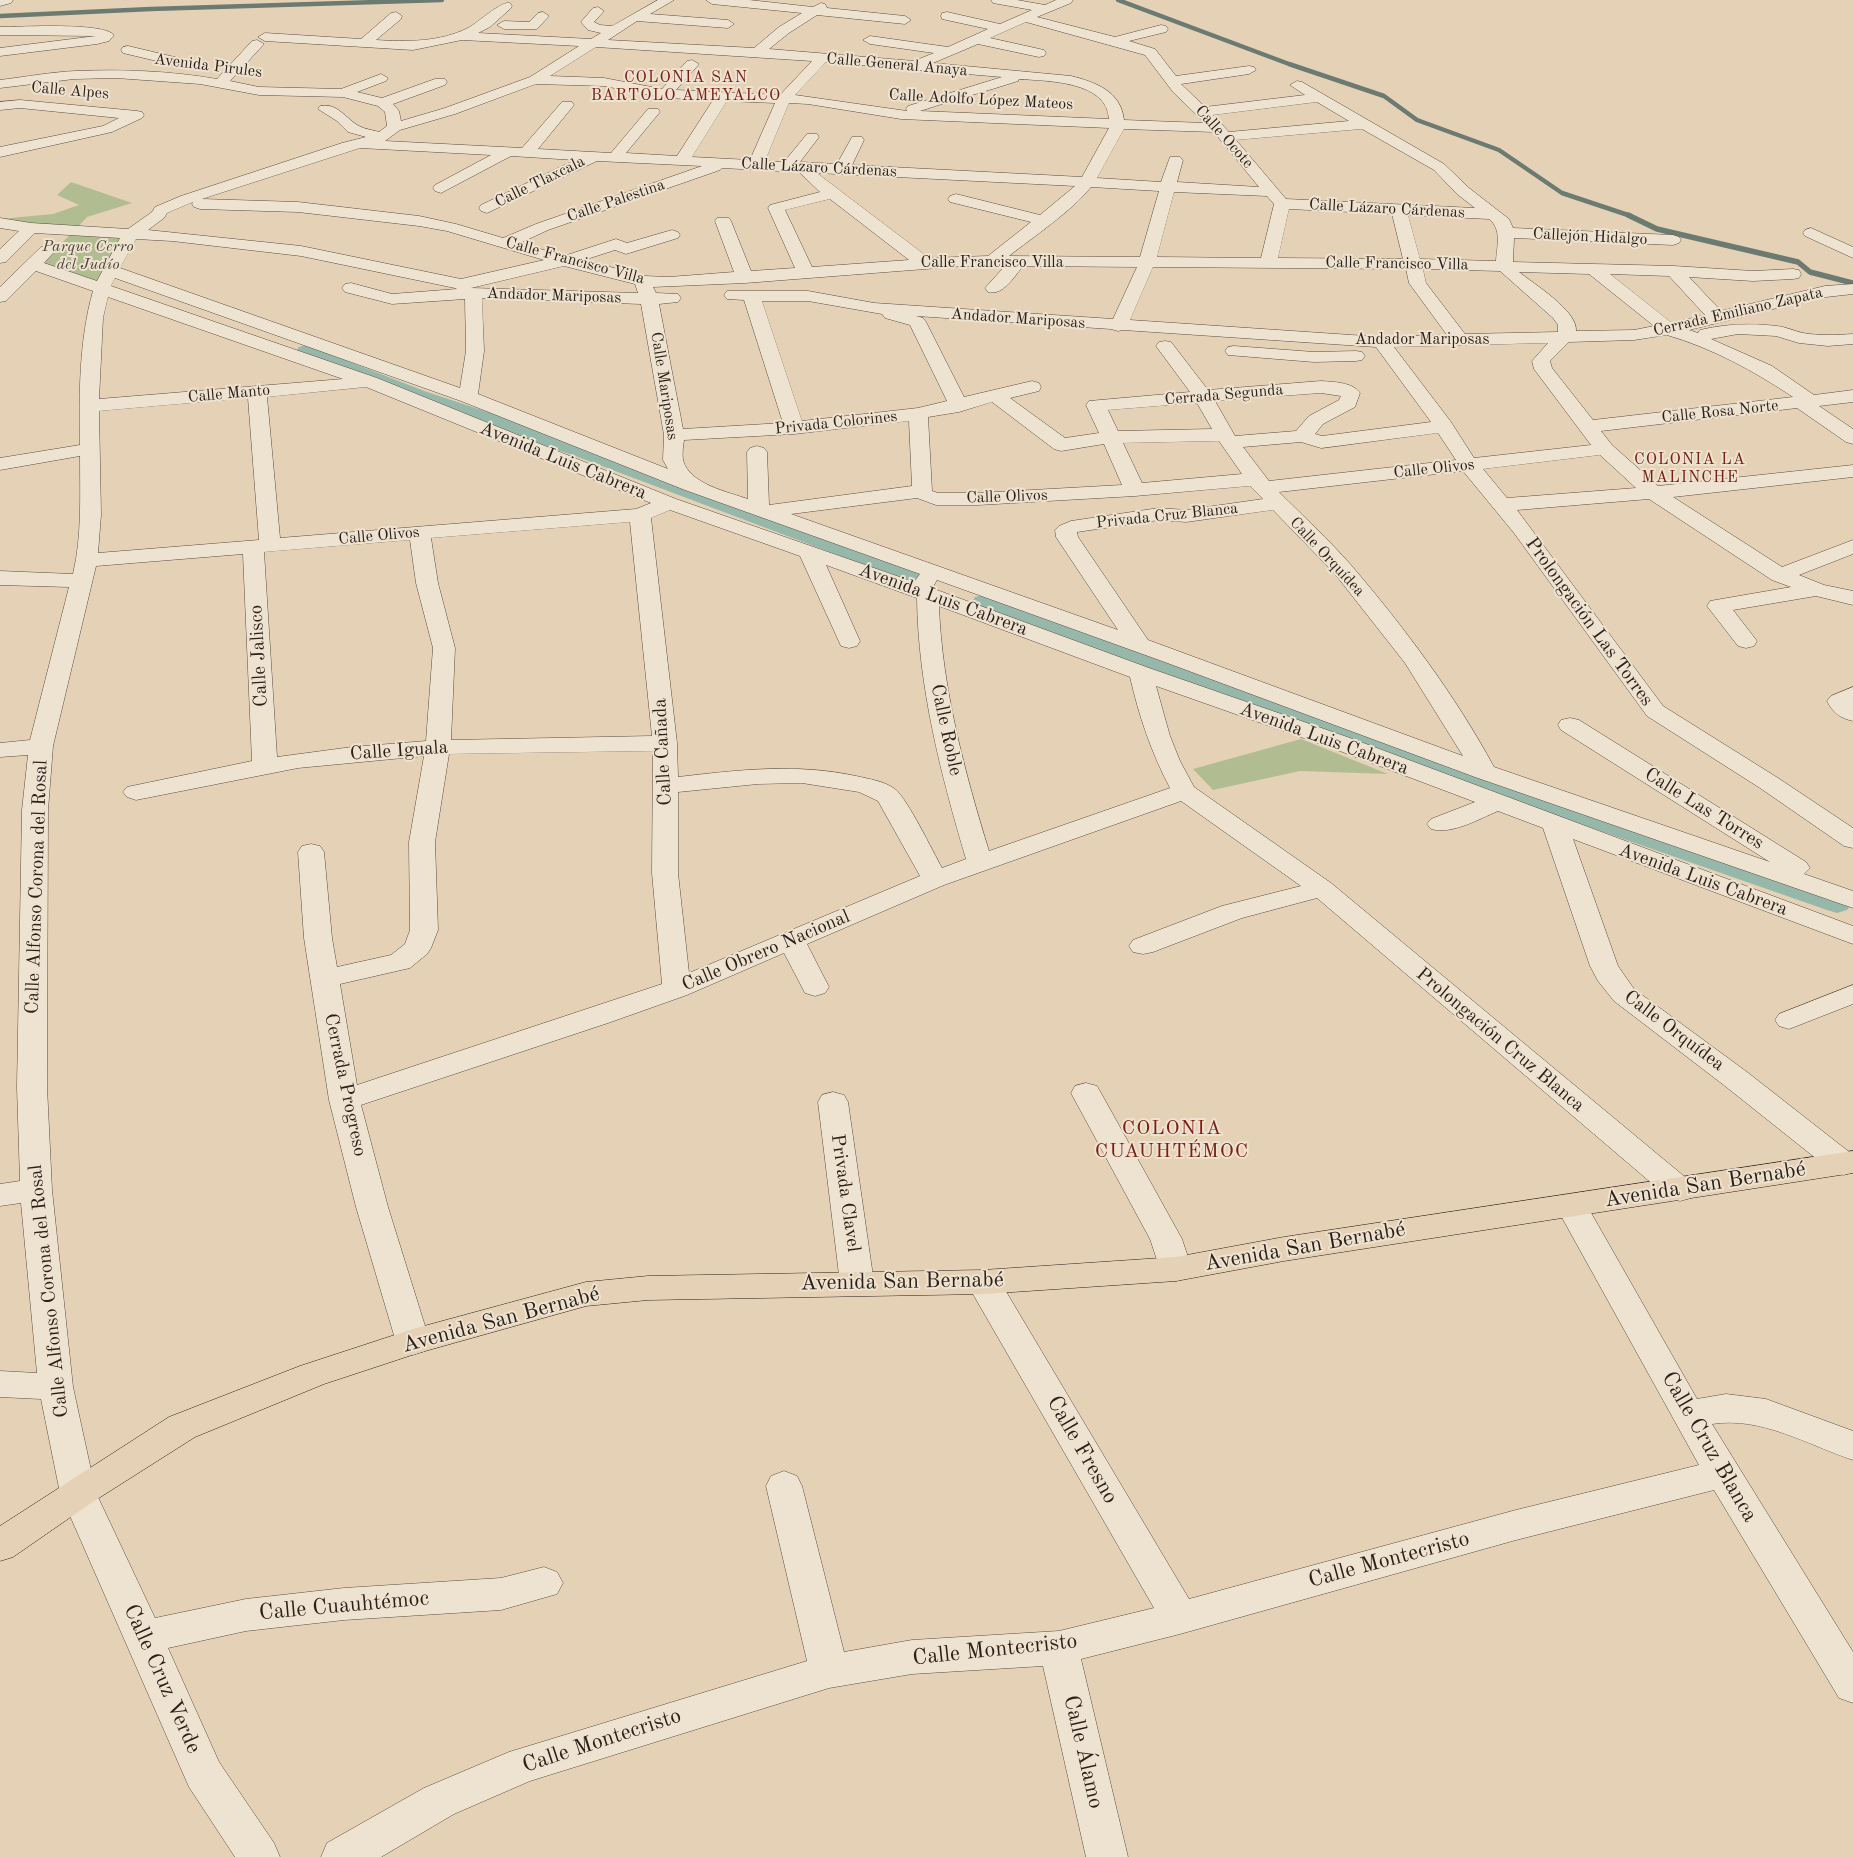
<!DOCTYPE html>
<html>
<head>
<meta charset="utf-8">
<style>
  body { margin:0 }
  canvas { display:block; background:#e5d2b6 }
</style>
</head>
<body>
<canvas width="1853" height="1857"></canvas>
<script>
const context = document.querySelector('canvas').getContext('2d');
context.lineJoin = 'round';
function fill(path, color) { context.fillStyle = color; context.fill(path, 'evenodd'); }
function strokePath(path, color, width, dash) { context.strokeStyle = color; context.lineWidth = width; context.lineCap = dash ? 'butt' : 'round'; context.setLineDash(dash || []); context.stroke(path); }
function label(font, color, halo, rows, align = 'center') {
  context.font = font + ' "Old Standard TT",serif'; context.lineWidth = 4; context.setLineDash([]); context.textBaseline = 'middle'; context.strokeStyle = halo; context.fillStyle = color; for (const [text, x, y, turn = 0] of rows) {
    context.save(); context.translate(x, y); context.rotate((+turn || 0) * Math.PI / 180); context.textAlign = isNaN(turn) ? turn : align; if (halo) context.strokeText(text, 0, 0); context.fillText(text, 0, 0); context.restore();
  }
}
fill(new Path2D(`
  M 71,182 L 132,203 L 87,217 L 77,228 L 37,226 L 0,219 L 53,214 L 79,205 L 57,195 Z
  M 72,233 L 125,236 L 98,284 L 41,263 Z
  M 1301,739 L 1388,774 L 1300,771 L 1213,790 L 1193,769 Z`), '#b1bd91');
strokePath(new Path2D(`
  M 1118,0 L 1289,64 L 1384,96 L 1417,120 L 1499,150 L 1562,193 L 1631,216
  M 0,16 L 151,9 L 442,0`), '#6c7b71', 4.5);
strokePath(new Path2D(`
  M 1628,215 L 1657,229 L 1798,262 L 1810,272 L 1853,283`), '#6c7b71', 5.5);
fill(new Path2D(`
  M 306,345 L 427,392 L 594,447 L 925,572 L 929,577 L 925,582 L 917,584 L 909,582 L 578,457 L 413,400 L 299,355 L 296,351 L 299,347 Z
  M 984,595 L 1309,711 L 1847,898 L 1852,904 L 1847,910 L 1837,913 L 1827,910 L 1291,723 L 975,607 L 972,602 L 975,597 Z`), '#96b8aa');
const minor = new Path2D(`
  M 0,0 L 13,0 L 11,3 L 0,6 Z
  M 658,0 L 674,0 L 650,14 L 728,20 L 734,24 L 728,28 L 637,21 L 608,40 L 754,48 L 779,27 L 802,13 L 712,4 L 706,0 L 749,0 L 813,7 L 821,3 L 825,4 L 827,8 L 905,16 L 911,20 L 905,24 L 817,15 L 789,33 L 769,49 L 914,61 L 934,53 L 870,44 L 863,40 L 870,36 L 948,47 L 988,29 L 942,19 L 941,16 L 942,13 L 947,12 L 1000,24 L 1032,10 L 993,3 L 991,0 L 1017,0 L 1045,5 L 1056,0 L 1073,0 L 1071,3 L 1037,17 L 1115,37 L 1161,25 L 1166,26 L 1168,29 L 1166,32 L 1129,41 L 1155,49 L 1176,76 L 1249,66 L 1254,67 L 1256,70 L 1249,74 L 1181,84 L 1205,107 L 1305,95 L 1290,85 L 1297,81 L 1302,82 L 1444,164 L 1469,188 L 1509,219 L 1513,228 L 1673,235 L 1679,237 L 1681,240 L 1679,243 L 1673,245 L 1514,238 L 1513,262 L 1674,266 L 1753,271 L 1793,269 L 1799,270 L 1801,274 L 1799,278 L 1793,279 L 1753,281 L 1689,277 L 1721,311 L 1825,286 L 1853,284 L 1853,294 L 1817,298 L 1689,330 L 1698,333 L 1700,330 C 1725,324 1751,323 1777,326 C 1786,327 1794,331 1803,333 C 1820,336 1836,335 1853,334 L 1853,344 L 1828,346 L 1799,343 L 1776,336 L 1738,334 L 1711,339 L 1772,366 L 1814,395 L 1853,390 L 1853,402 L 1819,406 L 1853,429 L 1853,444 L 1846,442 L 1797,408 L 1601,431 L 1612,445 L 1658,486 L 1853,465 L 1853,477 L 1673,497 L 1782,567 L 1853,540 L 1853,554 L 1799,575 L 1824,585 L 1853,591 L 1853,605 L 1816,596 L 1733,610 L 1757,641 L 1754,646 L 1746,648 L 1738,646 L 1707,606 L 1710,601 L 1791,587 L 1772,580 L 1649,499 L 1517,510 L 1663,706 L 1778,778 L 1853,828 L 1853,848 L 1844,846 L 1760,788 L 1647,716 L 1514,533 L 1463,471 L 1279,492 C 1303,516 1329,540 1351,565 C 1404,627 1455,695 1494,767 L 1770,862 L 1561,730 L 1558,725 L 1561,720 L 1570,718 L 1579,720 L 1806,862 L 1810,868 L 1804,874 L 1853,891 L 1853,908 L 1475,777 L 1162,661 L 937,580 L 934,585 L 937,590 L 1149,668 L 1350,738 L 1853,926 L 1853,944 L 1573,839 L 1618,966 L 1634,989 L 1747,1072 L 1853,1155 L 1853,1172 L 1844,1175 L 1833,1172 L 1725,1086 L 1614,1001 L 1598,981 L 1590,966 L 1543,828 L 1498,811 C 1479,819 1452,835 1431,829 L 1427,824 L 1431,819 L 1475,802 L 1332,748 L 1156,686 L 1170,736 L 1180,761 L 1194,787 L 1331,883 L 1691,1182 L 1696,1190 L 1691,1198 L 1680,1201 L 1669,1198 L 1317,898 L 1242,918 L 1153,952 L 1143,954 L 1133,952 L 1129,946 L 1133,940 L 1222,906 L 1301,886 L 1181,801 L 944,885 L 807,944 L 829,987 L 825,993 L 815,996 L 805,993 L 784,953 L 687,995 L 608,1023 L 361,1105 L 388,1207 L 430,1342 L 425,1351 L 413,1355 L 401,1351 L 396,1342 L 356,1207 L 329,1100 L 304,938 L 298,852 L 302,846 L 311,844 L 320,846 L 324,852 L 332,938 L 337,967 L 391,955 L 405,944 L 410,930 L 409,842 L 424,756 L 298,768 L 136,800 L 127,797 L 123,792 L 127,787 L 252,761 L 243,554 L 96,566 L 53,746 L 48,810 L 47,1087 L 52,1190 L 73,1387 L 96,1493 L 155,1618 L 246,1599 L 344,1588 L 501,1578 L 544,1567 L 557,1572 L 563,1583 L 557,1594 L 501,1610 L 344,1620 L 246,1631 L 168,1648 L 219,1762 L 274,1843 L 280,1857 L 235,1857 L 189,1787 L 60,1493 L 41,1399 L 0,1397 L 0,1371 L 37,1373 L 21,1203 L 0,1206 L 0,1184 L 20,1181 L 17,1087 L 22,810 L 28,755 L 0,757 L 0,743 L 30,740 L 69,587 L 0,585 L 0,571 L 73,574 C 82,536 80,496 80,456 L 0,470 L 0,458 L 80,445 C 79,394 79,340 93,291 L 36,271 L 6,301 L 0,302 L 0,287 L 41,247 L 53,247 L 55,251 L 44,263 L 97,281 L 120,238 L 35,233 L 6,262 L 0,263 L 0,249 L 19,231 L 0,228 L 0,218 L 31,223 L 128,229 L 152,212 L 155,207 L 181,196 L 342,143 L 366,137 L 348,132 L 337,121 L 318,109 L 320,106 C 337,102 346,119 359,126 C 364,129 373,130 379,132 L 387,126 L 385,112 L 378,106 L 343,97 L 259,95 L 200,84 L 116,78 L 74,79 L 0,88 L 0,80 C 25,77 51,72 76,71 C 122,69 171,71 217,79 L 252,41 L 257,40 L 264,44 L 230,81 L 259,87 L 341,89 L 381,74 L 388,78 L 386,81 L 357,92 L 382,98 L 435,79 L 445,79 L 447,82 L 445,85 L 393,104 L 399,111 L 401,121 L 445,108 L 530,77 L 579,46 L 462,40 L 413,50 L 265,41 L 258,37 L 265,33 L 361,39 L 391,13 L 396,12 L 402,16 L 401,19 L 376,40 C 407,42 440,42 468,28 C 479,22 501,1 510,3 L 512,6 L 510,9 L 490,27 L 478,33 L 591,39 L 601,33 L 588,30 L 581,22 L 593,8 L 598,7 L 604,11 L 594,22 L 600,25 L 612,26 ZM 1026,22 L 1145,55 L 1173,92 L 1205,123 L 1124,120 C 1121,91 1095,82 1071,76 L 933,63 L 978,44 L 1039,57 L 1044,56 L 1046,53 L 1044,50 L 990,38 ZM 596,47 L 812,61 L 780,95 L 676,90 L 699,64 L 692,60 L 687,61 L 662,89 L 604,78 L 550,76 ZM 826,62 L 1002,77 L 908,106 L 906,109 L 907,111 L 795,95 ZM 1019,79 C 1048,81 1107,81 1109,119 L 920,111 C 952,100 985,92 1018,81 ZM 536,84 L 604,86 L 665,98 L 713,100 L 677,156 L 626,153 L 660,112 L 658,109 L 648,109 L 611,153 L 538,149 L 574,105 L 572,102 L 562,102 L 522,148 L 385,141 L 400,130 L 455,114 ZM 727,101 L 775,103 L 750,160 L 692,157 ZM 1317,102 L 1349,121 L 1229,132 L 1213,115 ZM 789,103 L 808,104 L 901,119 L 1109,128 L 1082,177 L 852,165 L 864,140 L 862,137 L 852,137 L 837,164 L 800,162 L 819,137 L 817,134 L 807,134 L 784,162 L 765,161 ZM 1124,129 L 1214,132 L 1259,187 L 1177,182 L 1183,160 L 1180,157 L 1170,157 L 1161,182 L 1097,178 ZM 1362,129 L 1434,170 L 1457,194 L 1475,208 L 1286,199 L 1236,140 ZM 360,148 L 491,155 L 435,185 L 433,188 L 435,191 L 441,193 L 511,156 L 575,160 L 481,205 L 479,208 L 481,211 L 487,213 L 597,161 L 702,166 L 536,224 L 503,238 L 456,224 L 419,216 L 298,202 L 202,199 ZM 722,168 L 799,172 L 820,192 L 770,205 L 768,208 L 795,268 L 751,271 L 731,221 L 729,218 L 717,218 L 715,221 L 734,272 L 669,277 L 644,276 L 584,260 L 615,250 L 626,254 L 678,238 L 680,235 L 678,232 L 672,230 L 627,243 L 616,239 L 564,256 L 520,243 L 548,230 L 720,170 ZM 817,173 L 1075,186 L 1040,215 L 956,194 L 950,196 L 948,199 L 950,202 L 1031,222 L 988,256 L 929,258 ZM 1091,187 L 1159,191 L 1140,257 L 1009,256 C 1033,237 1072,211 1091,187 ZM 1174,192 L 1267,196 L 1274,204 L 1261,258 L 1157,257 ZM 830,199 L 909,260 L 812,267 L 785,210 ZM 193,202 L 192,204 L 194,207 L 200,209 L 298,212 L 419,226 L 447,231 L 544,260 L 461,279 L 301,246 L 148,230 L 164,218 L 167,213 ZM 1289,209 L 1392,214 L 1403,259 L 1278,258 ZM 1408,215 L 1489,219 C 1502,229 1497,246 1496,261 L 1420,259 ZM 136,239 L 172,241 L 301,256 L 455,288 L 457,289 L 392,294 L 351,283 L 345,284 L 342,288 L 345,292 L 392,304 L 465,299 L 466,351 L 460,388 L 120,268 ZM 564,266 L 635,284 L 638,293 L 471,288 ZM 964,266 L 1005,266 L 985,288 L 988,292 C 1003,296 1014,277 1023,266 L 1137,267 L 1113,319 L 874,303 L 808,291 L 727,291 L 724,295 L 727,299 L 744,300 L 783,423 L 683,429 L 659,304 L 678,302 L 681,298 L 678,294 L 656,293 L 653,287 L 745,283 ZM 1153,267 L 1406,269 L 1409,283 L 1447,335 L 1381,337 L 1130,320 ZM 1423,269 L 1500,271 L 1553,318 L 1558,325 L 1558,332 L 1465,334 L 1426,283 ZM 1519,272 L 1589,274 L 1654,326 L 1634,330 L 1576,331 C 1578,311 1534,284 1519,272 ZM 1610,274 L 1669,276 L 1705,315 L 1672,323 ZM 115,278 L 461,401 L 685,490 L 920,574 L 914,582 L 676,499 L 377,378 L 111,286 ZM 108,297 L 343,379 L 99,399 L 103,318 ZM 482,298 L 641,304 L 664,435 L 663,460 L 668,469 L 478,394 L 484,351 ZM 762,301 L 808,301 L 882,314 L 885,318 L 910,325 L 947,401 L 918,408 L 802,421 ZM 916,316 L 1111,329 L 1118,331 L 1123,330 L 1376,347 L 1431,422 L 1322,436 L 1315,434 L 1323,424 L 1355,407 L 1360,393 C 1353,382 1333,382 1321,381 L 1208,390 L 1171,342 L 1165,341 L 1159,342 L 1156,346 L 1190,392 L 1089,401 L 1086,405 L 1099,433 L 1065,438 L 1010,398 L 1039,391 L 1041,387 L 1039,383 L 1032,381 L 964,397 L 926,322 L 923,318 ZM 1667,335 C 1712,348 1754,371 1793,397 L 1593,420 L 1552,368 L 1550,361 L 1569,342 L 1634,340 ZM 1548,343 L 1532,361 L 1534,369 L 1591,445 L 1474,458 L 1451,422 L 1394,347 ZM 366,387 L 651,503 L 636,509 L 280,538 L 267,397 ZM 1321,393 L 1341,396 L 1339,400 L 1309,416 L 1296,431 L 1235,436 L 1215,401 ZM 248,398 L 259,540 L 98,553 L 101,515 L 99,411 ZM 992,402 L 1054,449 L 1061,451 L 1104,444 L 1122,485 L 978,493 L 938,493 L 932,491 L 928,417 L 959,412 ZM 1197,403 L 1212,429 L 1118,431 L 1108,410 ZM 909,421 L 912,486 L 769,505 L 767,452 L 764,448 L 757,446 L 750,448 L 747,452 L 748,499 C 728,492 689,484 683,460 C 682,454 683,446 684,440 L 794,434 ZM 1438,433 L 1456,460 L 1269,481 L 1243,447 L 1301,442 L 1321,448 ZM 1219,441 L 1242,474 L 1142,483 L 1123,443 ZM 1600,455 L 1636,488 L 1507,498 L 1483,469 ZM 1250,486 L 1263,499 L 1186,510 L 1159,508 L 1071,521 L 1059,526 L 1055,530 L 1056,537 L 1118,630 L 791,514 L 917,498 L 936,505 L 978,505 L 1135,496 ZM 670,510 L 800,556 L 841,646 L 849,648 L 857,646 L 860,641 L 826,565 L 917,598 C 918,686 941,775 966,859 L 942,868 C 933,852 907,798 895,789 C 884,781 869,779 856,776 C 796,763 738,770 678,777 L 677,743 L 651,518 ZM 1273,510 L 1335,574 L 1405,663 L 1463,756 L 1148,640 L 1078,537 L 1077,532 L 1159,520 L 1186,522 ZM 630,522 L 652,736 L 451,740 L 455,648 L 438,583 L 431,538 ZM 410,540 L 416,583 L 433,648 L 426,741 L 352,747 L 277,757 L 264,552 ZM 939,606 L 1130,677 C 1139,716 1151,752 1170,788 L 989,851 C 965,773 942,688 939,606 ZM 653,751 L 652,873 L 662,984 L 357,1085 L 340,984 L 410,968 L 427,954 L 431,948 L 438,930 L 435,842 L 449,754 ZM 802,783 L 859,792 L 878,801 L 920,876 L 689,973 L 678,873 L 678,792 L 758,784 Z
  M 543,12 L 549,16 L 537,29 L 504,29 L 497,25 L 504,21 L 529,22 L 538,13 Z
  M 0,27 C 20,27 103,22 114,35 L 109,41 L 97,44 L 0,56 L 0,48 L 96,36 L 0,35 Z
  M 128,46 L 187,60 L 189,63 L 182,67 L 123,53 L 121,50 L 123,47 Z
  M 20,100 L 137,111 L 142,112 L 144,115 L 142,118 L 112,132 L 0,157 L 0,147 L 103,126 L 119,118 L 20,108 L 0,110 L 0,102 Z
  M 1811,228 L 1853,247 L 1853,258 L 1805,236 L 1803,233 L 1805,230 Z
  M 1234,346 L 1314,352 L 1356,351 L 1362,352 L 1365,356 L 1362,360 L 1356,361 L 1314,362 L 1228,355 L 1225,351 L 1228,347 Z
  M 1853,687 L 1853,721 C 1840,718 1833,713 1827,701 L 1831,696 Z
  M 1853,985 L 1853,1004 L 1789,1029 L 1779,1026 L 1775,1020 L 1779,1014 Z
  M 1086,1083 L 1097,1086 L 1101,1093 L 1182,1239 L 1192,1269 L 1188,1277 L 1176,1281 L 1164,1277 L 1160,1269 L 1150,1239 L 1071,1093 L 1075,1086 Z
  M 833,1092 L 844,1095 L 848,1102 L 874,1283 L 869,1292 L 857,1295 L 845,1292 L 840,1283 L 818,1102 L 822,1095 Z
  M 1571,1194 L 1582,1197 L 1697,1399 L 1726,1394 L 1766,1399 L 1853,1431 L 1853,1460 C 1808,1445 1761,1416 1712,1424 L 1853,1652 L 1853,1703 L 1839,1698 L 1714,1490 L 1516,1540 L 1180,1634 L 1081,1659 L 1128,1857 L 1086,1857 L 1043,1666 L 912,1674 L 829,1688 L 530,1781 L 454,1814 L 381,1857 L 321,1857 L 327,1843 L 424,1788 L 509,1752 L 807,1661 L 766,1486 L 771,1476 L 784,1471 L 797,1476 L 802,1486 L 844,1652 L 912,1640 L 1059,1631 L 1154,1608 L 966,1282 L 971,1273 L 983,1270 L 995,1273 L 1189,1599 L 1516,1510 L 1699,1465 L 1555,1205 L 1560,1197 Z`);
const major = new Path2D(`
  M 1853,1151 L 1853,1173 L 1284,1261 L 1176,1281 L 983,1294 L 648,1300 L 586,1306 L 418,1353 L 324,1384 L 195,1437 L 91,1503 L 13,1557 L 0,1561 L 0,1526 L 169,1417 L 300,1366 L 413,1329 L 586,1282 L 648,1276 L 983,1270 L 1176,1257 L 1284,1237 Z`);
strokePath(minor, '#5b4c42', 1);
strokePath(major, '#2d201b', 1);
fill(minor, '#eee2d0');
fill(major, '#e5d2b6');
label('16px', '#2d201b', '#eee2d0', [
  ["Calle General Anaya",897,65,5],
  ["Avenida Pirules",208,66,7],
  ["Calle Alpes",70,91,5],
  ["Calle Adolfo López Mateos",981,100,3],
  ["Calle Ocote",1224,137,48],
  ["Calle Lázaro Cárdenas",819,168,3],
  ["Calle Tlaxcala",540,182,-26],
  ["Calle Palestina",616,201,-19],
  ["Calle Lázaro Cárdenas",1387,209,3],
  ["Callejón Hidalgo",1590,237,3],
  ["Calle Francisco Villa",575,261,15],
  ["Calle Francisco Villa",992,263],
  ["Calle Francisco Villa",1397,264,1],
  ["Andador Mariposas",554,296,2],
  ["Cerrada Emiliano Zapata",1738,312,-13],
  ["Andador Mariposas",1018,319,4],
  ["Andador Mariposas",1422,340],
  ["Calle Mariposas",664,386,81],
  ["Calle Manto",229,394,-5],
  ["Cerrada Segunda",1224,395,-5],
  ["Calle Rosa Norte",1720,412,-6],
  ["Privada Colorines",836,423,-6],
  ["Calle Olivos",1434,469,-6],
  ["Calle Olivos",1007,497,-2],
  ["Privada Cruz Blanca",1167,516,-6],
  ["Calle Olivos",379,536,-5],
  ["Calle Orquídea",1327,557,47]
]);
context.letterSpacing = '1px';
label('16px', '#7a1f14', '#eee2d0', [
  ["COLONIA SAN",686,78],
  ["BARTOLO AMEYALCO",686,96],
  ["COLONIA LA",1690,460],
  ["MALINCHE",1690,478]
]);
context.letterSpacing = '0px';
label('italic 16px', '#4e4738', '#eee2d0', [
  ["Parque Cerro",88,247],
  ["del Judío",88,265]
]);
label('19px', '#2d201b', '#eee2d0', [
  ["Avenida Luis Cabrera",563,461,22],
  ["Avenida Luis Cabrera",943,600,20],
  ["Prolongación Las Torres",1589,622,54],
  ["Calle Jalisco",259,656,-93],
  ["Calle Roble",946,730,78],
  ["Avenida Luis Cabrera",1324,739,20],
  ["Calle Iguala",399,751,-4],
  ["Calle Cañada",663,752,-93],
  ["Calle Las Torres",1704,809,32],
  ["Avenida Luis Cabrera",1703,880,20],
  ["Calle Alfonso Corona del Rosal",37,887,-88],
  ["Calle Obrero Nacional",766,951,-23],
  ["Calle Orquídea",1674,1031,37],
  ["Prolongación Cruz Blanca",1500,1040,40],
  ["Cerrada Progreso",345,1085,78],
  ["Privada Clavel",845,1193,82],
  ["Calle Alfonso Corona del Rosal",49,1291,-96]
]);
context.letterSpacing = '1px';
label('20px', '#7a1f14', '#eee2d0', [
  ["COLONIA",1172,1129],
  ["CUAUHTÉMOC",1172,1152]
]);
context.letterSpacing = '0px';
label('22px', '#2d201b', '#eee2d0', [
  ["Avenida San Bernabé",1705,1185,-9],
  ["Avenida San Bernabé",1305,1247,-10],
  ["Avenida San Bernabé",902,1282,-1],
  ["Avenida San Bernabé",501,1320,-15],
  ["Calle Cruz Blanca",1709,1447,60],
  ["Calle Fresno",1082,1450,60],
  ["Calle Montecristo",1389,1560,-15],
  ["Calle Cuauhtémoc",344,1606,-5],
  ["Calle Montecristo",995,1650,-6],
  ["Calle Cruz Verde",162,1679,66],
  ["Calle Montecristo",602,1741,-18],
  ["Calle Álamo",1083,1752,77]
]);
</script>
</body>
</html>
